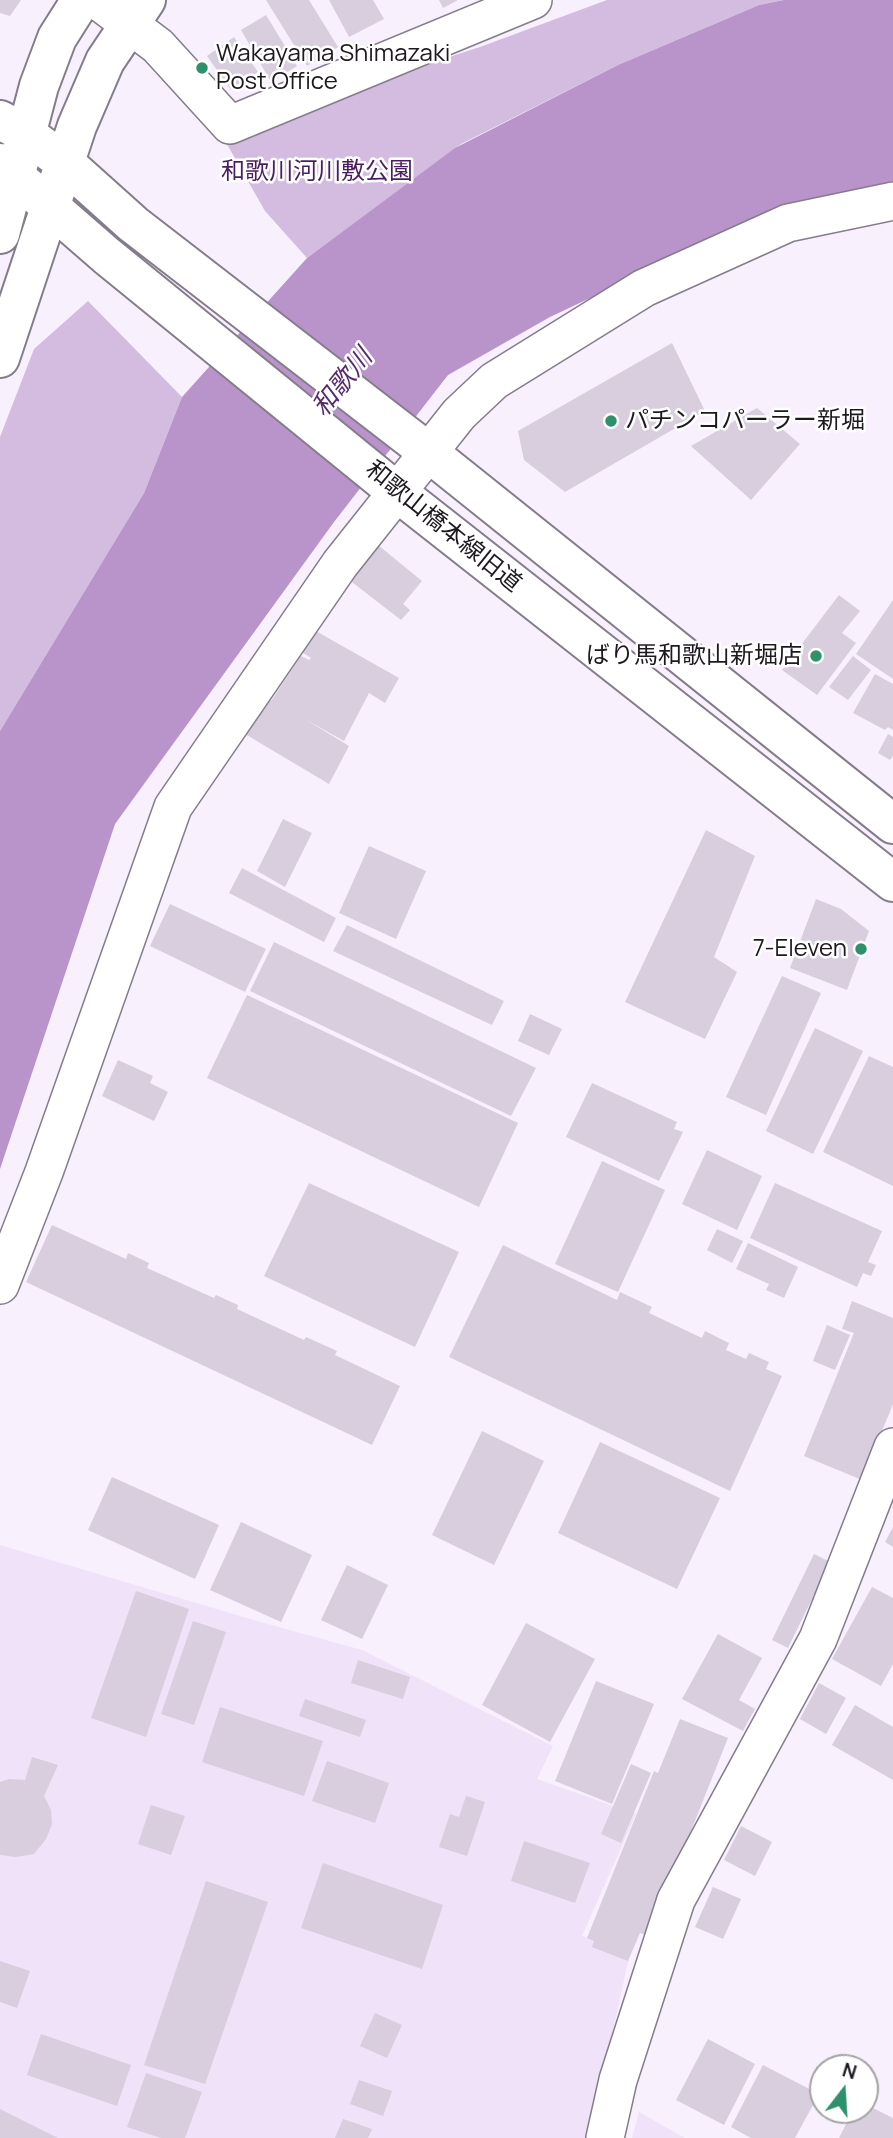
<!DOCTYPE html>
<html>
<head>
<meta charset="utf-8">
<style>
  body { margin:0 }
  #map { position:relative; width:893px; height:2138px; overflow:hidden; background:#f8f0fd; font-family:Manrope,sans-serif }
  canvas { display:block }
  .north { position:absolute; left:809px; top:2054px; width:70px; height:70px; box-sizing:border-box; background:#fff; border:2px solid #a5a3a5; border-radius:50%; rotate:17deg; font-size:19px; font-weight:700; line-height:28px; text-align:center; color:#1d191f }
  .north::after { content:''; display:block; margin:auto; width:24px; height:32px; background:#2f916b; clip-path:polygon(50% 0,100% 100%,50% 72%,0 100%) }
</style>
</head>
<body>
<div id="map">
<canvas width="893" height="2138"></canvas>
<div class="north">N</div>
</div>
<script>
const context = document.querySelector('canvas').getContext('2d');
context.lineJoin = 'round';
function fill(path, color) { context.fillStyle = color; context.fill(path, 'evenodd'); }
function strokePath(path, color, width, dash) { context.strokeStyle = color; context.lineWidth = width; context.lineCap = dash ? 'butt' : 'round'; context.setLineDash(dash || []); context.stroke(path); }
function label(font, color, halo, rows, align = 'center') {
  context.font = font + ' Manrope,"Noto Sans JP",sans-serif'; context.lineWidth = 5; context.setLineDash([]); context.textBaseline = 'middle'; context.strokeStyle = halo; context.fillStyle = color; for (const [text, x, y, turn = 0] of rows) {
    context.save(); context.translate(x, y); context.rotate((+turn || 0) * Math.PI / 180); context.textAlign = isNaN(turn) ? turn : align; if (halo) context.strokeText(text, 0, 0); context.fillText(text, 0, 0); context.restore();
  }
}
fill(new Path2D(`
  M 0,1545 L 264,1623 L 362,1650 L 553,1746 L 537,1779 L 636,1814 L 582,1936 L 630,1953 L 589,2138 L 0,2138 Z
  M 639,2112 L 685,2138 L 632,2138 Z`), '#f0e2f9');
fill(new Path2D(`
  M 607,0 L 784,0 L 759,5 L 618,65 L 461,144 L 307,258 L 265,211 L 224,139 L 384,78 L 480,47 Z
  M 88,301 L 182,397 L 144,493 L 0,731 L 0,437 L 34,349 Z`), '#d3bce0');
fill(new Path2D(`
  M 784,0 L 893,0 L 893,181 L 779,209 L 550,317 L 448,375 L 334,522 L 115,824 L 0,1169 L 0,731 L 144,493 L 182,397 L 307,258 L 455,148 L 618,65 L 759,5 Z`), '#b894cb');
fill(new Path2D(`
  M 0,0 L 21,0 L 10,16 L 0,13 Z
  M 266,0 L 309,0 L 338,47 L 307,66 Z
  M 329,0 L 373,0 L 384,19 L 349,37 Z
  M 439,0 L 458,0 L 443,8 Z
  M 266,15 L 297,66 L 271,82 L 241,30 Z
  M 234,37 L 258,72 L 231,90 L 207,56 Z
  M 672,343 L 705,411 L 565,492 L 524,460 L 518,431 Z
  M 757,408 L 800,444 L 751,500 L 691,446 Z
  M 378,545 L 422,581 L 403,604 L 410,610 L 401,620 L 348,579 Z
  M 839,595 L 860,611 L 842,633 L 856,643 L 817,695 L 782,670 Z
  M 893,600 L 893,679 L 856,654 Z
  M 314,630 L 399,678 L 385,703 L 369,693 L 344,741 L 305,719 L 349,746 L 329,784 L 245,734 L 266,698 L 271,701 L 301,656 L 309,660 L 311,658 L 302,652 Z
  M 853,656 L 871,670 L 848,700 L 829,687 Z
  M 875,674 L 893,684 L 893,730 L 888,727 L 885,730 L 853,713 Z
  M 888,734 L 893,737 L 893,756 L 890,760 L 878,753 Z
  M 283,819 L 312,833 L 285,887 L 257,871 Z
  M 706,830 L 755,856 L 714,957 L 737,972 L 705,1039 L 625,1002 Z
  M 369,846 L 426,871 L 396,939 L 339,913 Z
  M 242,868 L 336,918 L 324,942 L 229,893 Z
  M 816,899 L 841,909 L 869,931 L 847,990 L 790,968 Z
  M 170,904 L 266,949 L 245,992 L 150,946 Z
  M 347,925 L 504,1001 L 492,1025 L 333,951 Z
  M 274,942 L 536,1068 L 511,1116 L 250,991 Z
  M 782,976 L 821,993 L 766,1115 L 726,1097 Z
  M 247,995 L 518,1123 L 479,1207 L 207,1078 Z
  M 530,1014 L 562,1029 L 549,1055 L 518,1041 Z
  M 815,1028 L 863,1051 L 813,1154 L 766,1131 Z
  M 869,1056 L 893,1067 L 893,1186 L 823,1152 Z
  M 118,1060 L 153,1076 L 150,1083 L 168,1092 L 154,1121 L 102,1096 Z
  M 592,1083 L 677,1122 L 674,1129 L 683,1132 L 659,1181 L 566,1137 Z
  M 707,1150 L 762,1176 L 737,1230 L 682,1204 Z
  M 602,1161 L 665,1190 L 618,1292 L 555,1264 Z
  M 309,1183 L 459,1252 L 415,1347 L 264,1276 Z
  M 775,1183 L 882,1231 L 868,1262 L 876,1265 L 871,1276 L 863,1273 L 857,1287 L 750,1238 Z
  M 52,1225 L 126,1259 L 128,1253 L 149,1263 L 147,1268 L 214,1298 L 216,1295 L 238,1305 L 237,1309 L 304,1340 L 306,1337 L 337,1351 L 335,1355 L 400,1386 L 372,1445 L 26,1282 Z
  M 717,1229 L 743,1241 L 732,1263 L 707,1250 Z
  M 748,1243 L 798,1267 L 784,1298 L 766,1290 L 769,1284 L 736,1269 Z
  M 503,1245 L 617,1300 L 620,1292 L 652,1307 L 649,1313 L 702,1338 L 705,1331 L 729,1343 L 726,1350 L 746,1359 L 749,1353 L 769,1362 L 766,1369 L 782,1376 L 730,1491 L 449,1357 Z
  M 852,1301 L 893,1318 L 893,1404 L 862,1480 L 804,1456 L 854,1333 L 842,1329 Z
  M 827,1325 L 850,1335 L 835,1370 L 813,1361 Z
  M 482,1431 L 544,1461 L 494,1565 L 432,1535 Z
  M 600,1442 L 720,1498 L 677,1589 L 558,1533 Z
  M 112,1477 L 219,1525 L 195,1579 L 88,1530 Z
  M 241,1522 L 312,1555 L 281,1622 L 210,1590 Z
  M 893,1527 L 893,1547 L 885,1542 Z
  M 814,1554 L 830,1562 L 788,1648 L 772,1640 Z
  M 347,1565 L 388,1585 L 362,1639 L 321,1620 Z
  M 872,1587 L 893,1598 L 893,1664 L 881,1686 L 832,1659 Z
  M 136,1591 L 189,1609 L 146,1737 L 91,1718 Z
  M 193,1621 L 226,1632 L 194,1725 L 161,1714 Z
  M 526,1623 L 595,1659 L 550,1742 L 482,1705 Z
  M 718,1634 L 762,1658 L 739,1700 L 755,1709 L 743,1731 L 682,1699 Z
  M 358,1660 L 410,1677 L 403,1699 L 351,1683 Z
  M 596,1681 L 654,1704 L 612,1804 L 555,1781 Z
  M 819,1683 L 846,1698 L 826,1734 L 800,1719 Z
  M 305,1699 L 366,1720 L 360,1737 L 299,1716 Z
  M 855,1705 L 893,1727 L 893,1780 L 832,1745 Z
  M 220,1707 L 323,1741 L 304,1796 L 202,1762 Z
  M 680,1719 L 728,1738 L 649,1936 L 640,1933 L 628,1961 L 592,1947 L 594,1941 L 587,1938 L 654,1771 L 658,1773 Z
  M 32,1757 L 58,1765 L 44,1796 L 51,1810 L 52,1824 L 46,1839 L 34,1854 L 16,1857 L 0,1855 L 0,1782 L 9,1779 L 25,1780 Z
  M 327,1761 L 389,1783 L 375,1823 L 312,1801 Z
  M 631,1764 L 651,1773 L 621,1843 L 601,1834 Z
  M 466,1796 L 485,1802 L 467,1856 L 439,1847 L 450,1814 L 459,1817 Z
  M 151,1805 L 185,1816 L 171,1855 L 138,1844 Z
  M 741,1826 L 772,1842 L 755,1876 L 724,1860 Z
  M 524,1841 L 590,1863 L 575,1903 L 511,1881 Z
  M 323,1863 L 443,1905 L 422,1969 L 301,1928 Z
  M 206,1881 L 268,1902 L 205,2084 L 144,2065 Z
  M 713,1887 L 741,1899 L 723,1939 L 695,1927 Z
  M 0,1961 L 30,1971 L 17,2008 L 0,2002 Z
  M 375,2013 L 402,2025 L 387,2058 L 360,2046 Z
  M 41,2034 L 131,2065 L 117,2106 L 27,2075 Z
  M 708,2039 L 755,2064 L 724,2125 L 676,2100 Z
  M 763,2065 L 819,2094 L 795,2138 L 751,2138 L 731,2127 Z
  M 146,2073 L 202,2092 L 185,2138 L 161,2138 L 127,2127 Z
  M 359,2080 L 392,2091 L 383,2116 L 350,2104 Z
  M 865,2104 L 893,2118 L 893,2138 L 839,2138 L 853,2110 L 865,2110 Z
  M 0,2109 L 58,2138 L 0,2138 Z
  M 343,2119 L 372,2129 L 368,2138 L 335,2138 Z`), '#d8cede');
const street = new Path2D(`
  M 97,0 L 158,46 L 230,125 L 533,0
  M 0,1285 L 44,1172 L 173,807 L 340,564 L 459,414 L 494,381 L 644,288 L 788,223 L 893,201
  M 605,2138 L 618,2080 L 676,1900 L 818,1639 L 893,1447`);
const secondary = new Path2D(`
  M 0,120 L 25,133 L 65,163 L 133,224 L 428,452 L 893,824
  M 0,163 L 107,256 L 397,492 L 893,882
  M 0,234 L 39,86 L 57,38 L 81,0
  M 0,358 L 77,126 L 105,61 L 146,0`);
strokePath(street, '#857c8b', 40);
strokePath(secondary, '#857c8b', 42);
strokePath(street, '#fff', 37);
strokePath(secondary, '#fff', 38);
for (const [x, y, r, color] of [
  [202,68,7,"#2f916b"],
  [611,421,7,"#2f916b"],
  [816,656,7,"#2f916b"],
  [861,949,7,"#2f916b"]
]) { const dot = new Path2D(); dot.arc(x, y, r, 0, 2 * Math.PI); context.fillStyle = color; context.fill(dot); strokePath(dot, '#fff', 2.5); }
label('24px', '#1d191f', '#fff', [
  ["Wakayama Shimazaki",216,54],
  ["Post Office",216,82],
  ["パチンコパーラー新堀",625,421],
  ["ばり馬和歌山新堀店",802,656,"right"],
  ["7-Eleven",847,949,"right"]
], 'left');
label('24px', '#4a1d5f', '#fff', [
  ["和歌川河川敷公園",317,172]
]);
label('24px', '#1d191f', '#fff', [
  ["和歌山橋本線旧道",443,527,39]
]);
label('italic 26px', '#572a6d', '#fff', [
  ["和歌川",343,383,-51]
]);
</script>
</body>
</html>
